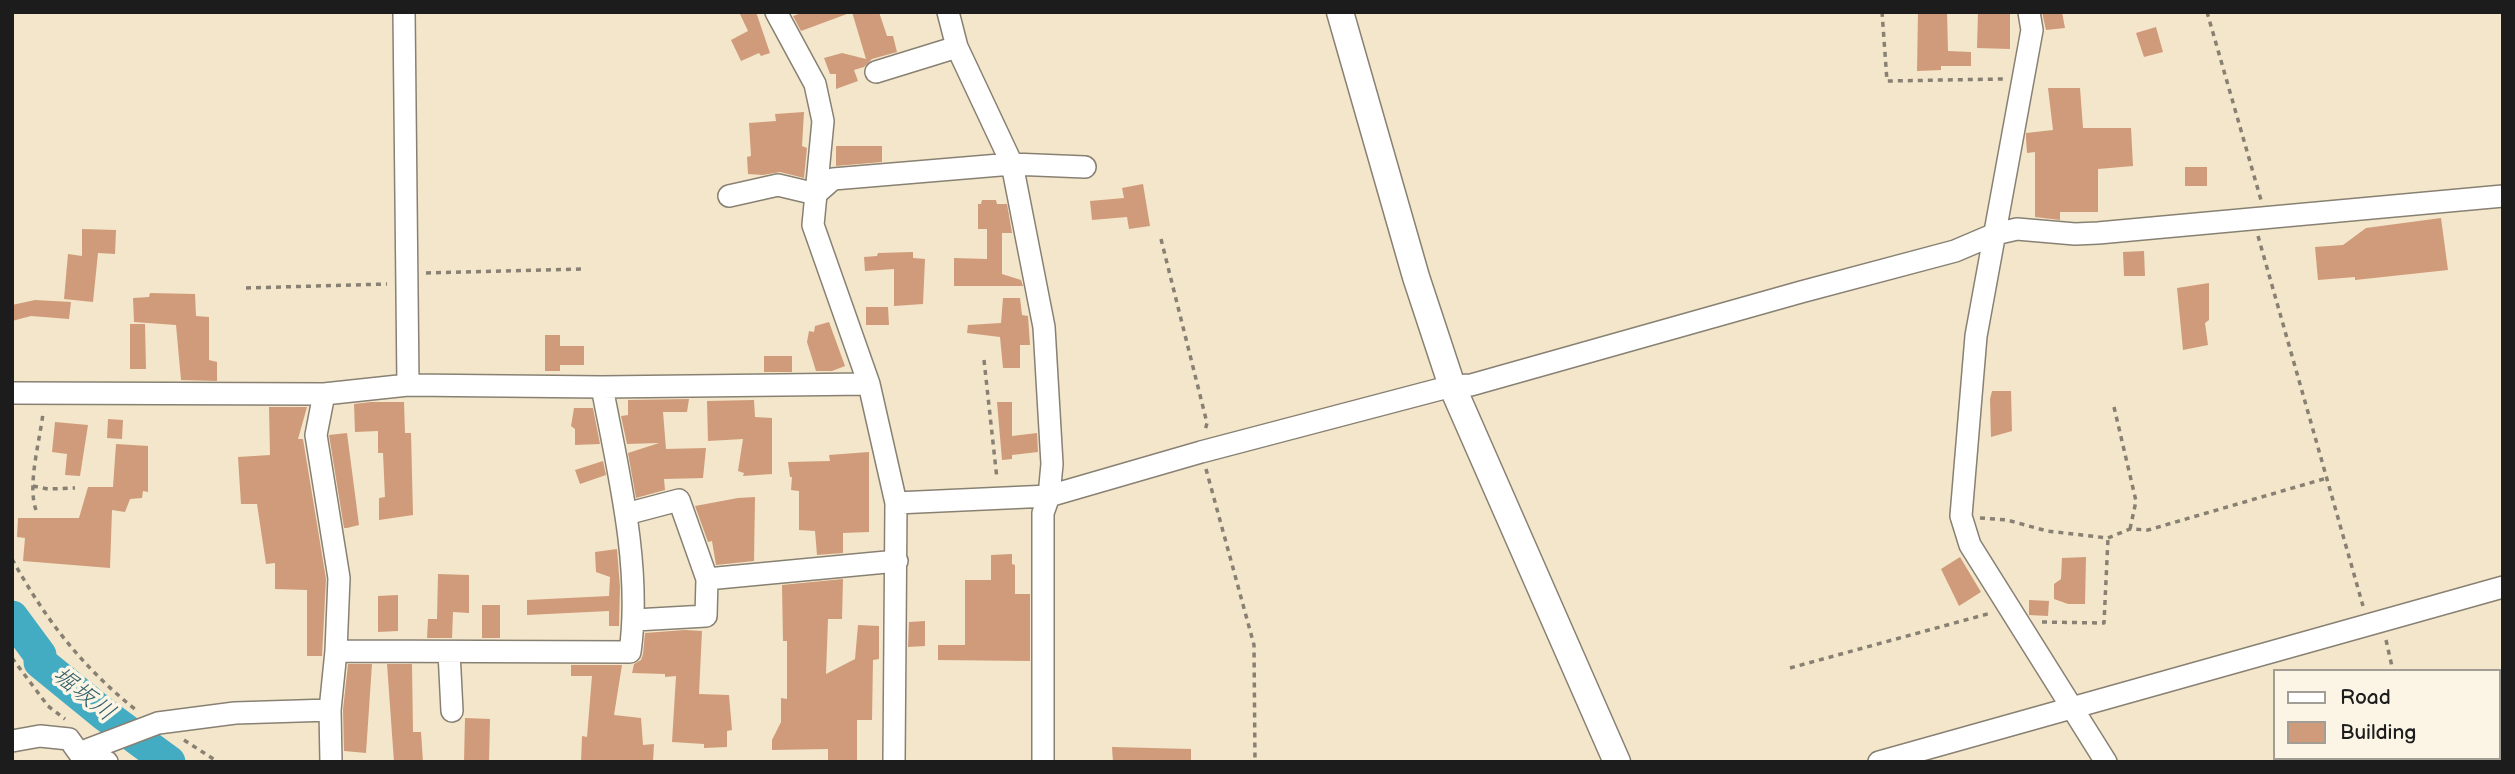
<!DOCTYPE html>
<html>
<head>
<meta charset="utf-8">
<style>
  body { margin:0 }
  #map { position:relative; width:2515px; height:774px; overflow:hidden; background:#f3e6ca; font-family:"Balsamiq Sans",sans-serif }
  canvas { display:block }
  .frame { position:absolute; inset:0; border:14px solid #1c1c1c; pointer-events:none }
  .legend { position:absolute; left:2273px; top:669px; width:228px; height:91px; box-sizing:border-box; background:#fcf5e5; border:2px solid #a29e95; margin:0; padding:9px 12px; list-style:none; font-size:21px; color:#1c1c1c }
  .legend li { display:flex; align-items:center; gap:14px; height:35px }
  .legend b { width:35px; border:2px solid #a29e95 }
</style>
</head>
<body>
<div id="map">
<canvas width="2515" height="774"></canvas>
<div class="frame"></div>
<ul class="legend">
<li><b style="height:9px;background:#fff"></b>Road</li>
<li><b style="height:19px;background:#d09b7a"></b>Building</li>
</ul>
</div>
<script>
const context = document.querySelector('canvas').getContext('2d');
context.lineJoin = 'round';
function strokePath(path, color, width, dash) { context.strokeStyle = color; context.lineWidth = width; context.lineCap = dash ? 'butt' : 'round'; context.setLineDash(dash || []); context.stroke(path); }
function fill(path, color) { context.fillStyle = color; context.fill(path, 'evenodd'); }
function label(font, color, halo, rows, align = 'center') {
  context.font = font + ' "Balsamiq Sans","Klee One",sans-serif'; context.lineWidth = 7; context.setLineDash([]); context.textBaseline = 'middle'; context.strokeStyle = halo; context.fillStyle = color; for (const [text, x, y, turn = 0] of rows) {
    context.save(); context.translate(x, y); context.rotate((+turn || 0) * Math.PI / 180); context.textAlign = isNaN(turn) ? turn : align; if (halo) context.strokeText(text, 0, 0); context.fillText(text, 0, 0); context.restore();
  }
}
strokePath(new Path2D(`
  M 12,617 L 40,655 L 40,662 L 105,715 L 169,762`), '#43acc2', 33);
fill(new Path2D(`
  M 739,12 L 756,12 L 770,53 L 761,56 L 759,53 L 741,61 L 731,40 L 748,31 Z
  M 804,12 L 847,12 L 847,14 L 801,31 L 793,16 Z
  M 852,12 L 879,12 L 887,36 L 893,36 L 897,52 L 872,59 L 864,67 L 854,70 L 858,81 L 836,89 L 836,74 L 830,74 L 824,58 L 842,53 L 866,59 Z
  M 1918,12 L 1947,12 L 1948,51 L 1971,52 L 1971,66 L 1941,66 L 1941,70 L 1917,71 Z
  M 1978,12 L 2010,12 L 2010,49 L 1977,48 Z
  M 2042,12 L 2062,12 L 2065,28 L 2046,30 Z
  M 2156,27 L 2163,52 L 2144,57 L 2136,33 Z
  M 2048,88 L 2080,88 L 2083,128 L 2131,128 L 2133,166 L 2098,169 L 2098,212 L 2060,212 L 2060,220 L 2035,217 L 2035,152 L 2027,153 L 2026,138 L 2026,133 L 2053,130 Z
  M 804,112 L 802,146 L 807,148 L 804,178 L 780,172 L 763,175 L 748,174 L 747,157 L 751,156 L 749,123 L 776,121 L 775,114 Z
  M 836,146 L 882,146 L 882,162 L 836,166 Z
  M 2185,167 L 2207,167 L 2207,186 L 2185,186 Z
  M 1143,184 L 1150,226 L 1129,229 L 1127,217 L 1092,220 L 1090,201 L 1124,198 L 1122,188 Z
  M 982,200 L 996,200 L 997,204 L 1007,204 L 1012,233 L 1002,233 L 1002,274 L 1021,280 L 1023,286 L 954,286 L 954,258 L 987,259 L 987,229 L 978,229 L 978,204 L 981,204 Z
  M 2441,218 L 2448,270 L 2355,280 L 2355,277 L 2318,280 L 2315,247 L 2343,245 L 2366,228 Z
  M 82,229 L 116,230 L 115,254 L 98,253 L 93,302 L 64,299 L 68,254 L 82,256 Z
  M 2144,251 L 2145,276 L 2124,276 L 2123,252 Z
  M 913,252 L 913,258 L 925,259 L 923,304 L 894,306 L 894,269 L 865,271 L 864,257 L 877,256 L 878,253 Z
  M 2209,283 L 2209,320 L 2205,323 L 2208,345 L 2183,350 L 2177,288 Z
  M 150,293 L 195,294 L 196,316 L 209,317 L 209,360 L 217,362 L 217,381 L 181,380 L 176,325 L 134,322 L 133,298 L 149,297 Z
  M 1003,298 L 1020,298 L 1022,315 L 1028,316 L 1030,345 L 1020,345 L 1020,368 L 1003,368 L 1000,337 L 967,333 L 968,325 L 1001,323 Z
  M 35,300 L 71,302 L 69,319 L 31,316 L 12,321 L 12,305 Z
  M 866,307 L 888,307 L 889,325 L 866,325 Z
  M 829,322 L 845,366 L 832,371 L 816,371 L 807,342 L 809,331 L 814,332 L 815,326 Z
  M 130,324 L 145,324 L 146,369 L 130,369 Z
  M 545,335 L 560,335 L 560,346 L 584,346 L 584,365 L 560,365 L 560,371 L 545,371 Z
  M 764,356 L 792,356 L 792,372 L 764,372 Z
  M 1992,391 L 2011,391 L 2012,431 L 1991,437 L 1990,399 Z
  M 689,399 L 687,412 L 663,412 L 666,449 L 706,448 L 703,478 L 664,479 L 665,490 L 636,498 L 628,453 L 659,443 L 627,444 L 621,416 L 628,415 L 628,400 Z
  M 754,400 L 755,417 L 772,418 L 772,474 L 743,476 L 744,473 L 738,471 L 743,439 L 708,441 L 707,401 Z
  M 371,402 L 404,402 L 405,433 L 411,433 L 413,515 L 379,520 L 379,498 L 385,497 L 383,453 L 378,453 L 378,431 L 355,432 L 354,404 Z
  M 997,402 L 1012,402 L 1012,436 L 1037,433 L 1038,452 L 1012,455 L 1012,459 L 1002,460 Z
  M 269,407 L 307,407 L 298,439 L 303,439 L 326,579 L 322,656 L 307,656 L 307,590 L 275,589 L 275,563 L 266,564 L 257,504 L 241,504 L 238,457 L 270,455 Z
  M 574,408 L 593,408 L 600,444 L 575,445 L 575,429 L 571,426 Z
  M 108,419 L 123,420 L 122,439 L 107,438 Z
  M 55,422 L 88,425 L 80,476 L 65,475 L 67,454 L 52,452 Z
  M 347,433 L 359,525 L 347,528 L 344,528 L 329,435 Z
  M 116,444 L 148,446 L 148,492 L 143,491 L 142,498 L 130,499 L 125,512 L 112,510 L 110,568 L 23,561 L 25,538 L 17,537 L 18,518 L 79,518 L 88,487 L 113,487 Z
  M 869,452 L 869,532 L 843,533 L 843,553 L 817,555 L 815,531 L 799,530 L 799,491 L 791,490 L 792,477 L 790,477 L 788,462 L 830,461 L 829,455 Z
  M 603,461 L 606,475 L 580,484 L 575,470 Z
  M 755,497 L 754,561 L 716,565 L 712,541 L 708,542 L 695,506 L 738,498 Z
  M 617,549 L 620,587 L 619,626 L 609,626 L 609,611 L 527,615 L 527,600 L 609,596 L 610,577 L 596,572 L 595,552 Z
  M 1012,554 L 1012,564 L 1015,565 L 1015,594 L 1030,594 L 1030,661 L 938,660 L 938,645 L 965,645 L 965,580 L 991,580 L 991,555 Z
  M 1960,557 L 1981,592 L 1959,606 L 1941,569 Z
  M 2086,557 L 2085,604 L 2068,604 L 2054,599 L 2054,584 L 2061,579 L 2062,558 Z
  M 438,574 L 469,575 L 469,613 L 453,612 L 452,638 L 427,638 L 428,619 L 437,619 Z
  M 843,579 L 842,619 L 828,619 L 826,674 L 855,659 L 858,625 L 879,626 L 879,659 L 873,660 L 872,720 L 857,720 L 857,762 L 828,762 L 828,749 L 772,750 L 772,740 L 781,722 L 781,698 L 787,699 L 787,641 L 783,641 L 782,585 Z
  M 398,595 L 398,631 L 378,632 L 378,596 Z
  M 2029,600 L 2049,601 L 2048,616 L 2029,615 Z
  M 482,605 L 500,605 L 500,638 L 482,638 Z
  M 925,621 L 925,646 L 908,647 L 909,622 Z
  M 685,630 L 702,631 L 699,694 L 729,695 L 732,730 L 727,731 L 727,747 L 704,748 L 704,744 L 672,742 L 676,676 L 665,677 L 665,674 L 632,673 L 634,664 L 641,660 L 643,654 L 645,633 Z
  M 348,664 L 372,664 L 366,753 L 344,751 L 343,710 Z
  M 387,664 L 412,664 L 413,732 L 421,732 L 423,762 L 394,762 Z
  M 571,665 L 622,665 L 614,715 L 641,718 L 643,745 L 654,744 L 653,762 L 581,762 L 582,736 L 587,737 L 592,676 L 571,676 Z
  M 465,718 L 490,719 L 489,762 L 464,762 Z
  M 1112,747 L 1191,749 L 1191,762 L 1113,762 Z`), '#d09b7a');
const minor = new Path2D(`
  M 404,12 L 408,385
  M 776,12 L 815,84 L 823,121 L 813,225 L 869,384 L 896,503 L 894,762
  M 948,12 L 957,47 L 1012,164 L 1044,327 L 1052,464 L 1049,496 L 1043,513 L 1043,762
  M 2029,12 L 2032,30 L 1976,336 L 1961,516 L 1970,545 L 2106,762
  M 876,72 L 957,47
  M 729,196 L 778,185 L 816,194 L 833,179 L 1012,164 L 1085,167
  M 12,393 L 324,394 L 408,385 L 602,387 L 869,384
  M 896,503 L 1049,496 L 1201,452 L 1452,386 L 1471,385 L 1801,292 L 1955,251 L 1995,234 L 2017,229 L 2075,234 L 2098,233 L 2503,196
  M 626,514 L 679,500 L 707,579
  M 635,620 L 706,616 L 707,579 L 897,561
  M 336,651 L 630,652 C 642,567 618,471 602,387
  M 449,652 L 452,711
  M 330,710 L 331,762
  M 12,741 L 40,736 L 69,739 L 79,753 L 107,762
  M 79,753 L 158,723 L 235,713 L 330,710 L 336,651 L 339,578 L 316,435 L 324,394
  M 1879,762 L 2503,587`);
const tertiary = new Path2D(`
  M 1340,12 L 1416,277 L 1452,386 L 1617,762`);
strokePath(minor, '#888173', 24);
strokePath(tertiary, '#888173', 29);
strokePath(new Path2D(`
  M 1882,12 L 1887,81 L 2003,79
  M 2207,12 L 2261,200
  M 2258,236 L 2363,606
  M 1161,239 L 1207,423 L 1205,431
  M 426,273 L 584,269
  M 246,288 L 387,284
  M 984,360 L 997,479
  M 2114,407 L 2136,501 L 2130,529
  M 1206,469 L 1254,645 L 1255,762
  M 33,486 L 48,489 L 75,488
  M 36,510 C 27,485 40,440 43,413
  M 1980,518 L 2007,520 L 2047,531 L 2108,538 L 2130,529 L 2148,530 L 2327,478
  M 12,559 C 46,620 81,666 136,710
  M 2042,622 L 2104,623 L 2108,538
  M 2386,640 L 2393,671
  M 12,658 L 48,706 L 65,719
  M 1790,668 L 1991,613
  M 2499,731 L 2501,730
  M 184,740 L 218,762
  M 2403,762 L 2415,758`), '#888173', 3.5, [5, 5]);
strokePath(minor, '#fff', 21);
strokePath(tertiary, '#fff', 26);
label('italic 24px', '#2e5d67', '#fcf5e5', [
  ["堀坂川",83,695,38]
]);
</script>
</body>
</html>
